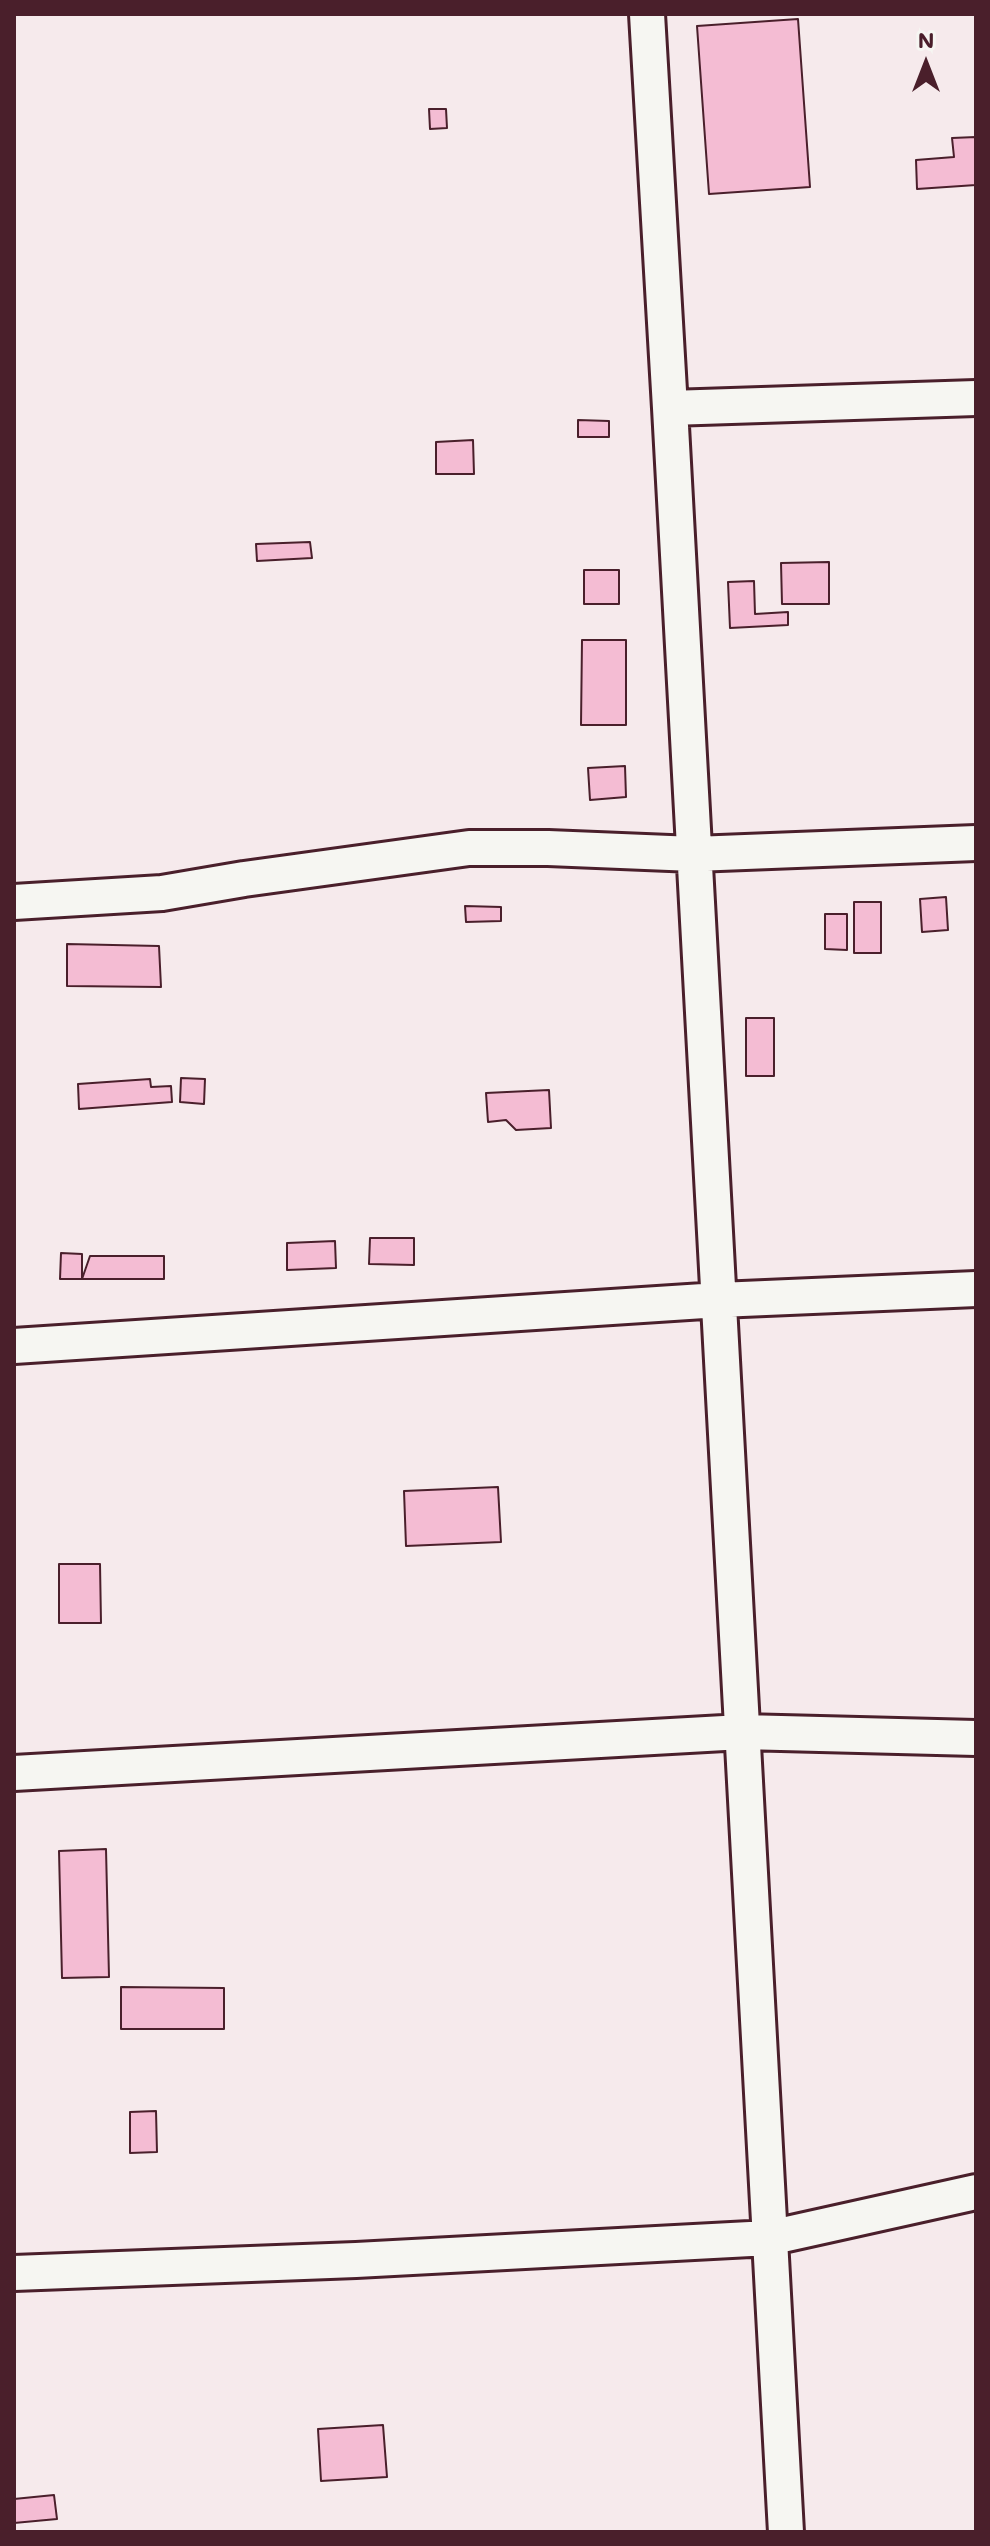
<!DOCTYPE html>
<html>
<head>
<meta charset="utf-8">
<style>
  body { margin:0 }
  #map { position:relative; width:990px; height:2546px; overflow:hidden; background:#f6eaec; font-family:Mali,sans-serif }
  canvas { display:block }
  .frame { position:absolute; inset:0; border:16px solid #4a1f2b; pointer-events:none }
  .north { position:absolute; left:886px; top:24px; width:80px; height:80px; -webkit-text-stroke:6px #f6f6f2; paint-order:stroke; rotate:0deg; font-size:22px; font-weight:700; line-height:32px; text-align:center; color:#4a1f2b }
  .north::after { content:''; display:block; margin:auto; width:28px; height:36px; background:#4a1f2b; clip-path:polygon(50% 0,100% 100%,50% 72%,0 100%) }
</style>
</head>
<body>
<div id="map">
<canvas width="990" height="2546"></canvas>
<div class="frame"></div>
<div class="north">N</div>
</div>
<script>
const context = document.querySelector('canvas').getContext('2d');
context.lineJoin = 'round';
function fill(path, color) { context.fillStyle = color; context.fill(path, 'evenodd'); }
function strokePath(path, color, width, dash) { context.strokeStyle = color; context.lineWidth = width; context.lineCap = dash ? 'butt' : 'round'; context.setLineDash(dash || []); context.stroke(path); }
const building = new Path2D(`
  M 798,19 L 810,187 L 709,194 L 697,26 Z
  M 429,109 L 446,109 L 447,128 L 430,129 Z
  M 976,137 L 976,185 L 917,189 L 916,160 L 954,157 L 952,138 Z
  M 578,420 L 609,421 L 609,437 L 578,437 Z
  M 473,440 L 474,474 L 436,474 L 436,442 Z
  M 310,542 L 312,558 L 257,561 L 256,544 Z
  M 829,562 L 829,604 L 782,604 L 781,563 Z
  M 584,570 L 619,570 L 619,604 L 584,604 Z
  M 754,581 L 755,614 L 788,612 L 788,625 L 730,628 L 728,582 Z
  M 582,640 L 626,640 L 626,725 L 581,725 Z
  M 625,766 L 626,797 L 590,800 L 588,768 Z
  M 946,897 L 948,930 L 922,932 L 920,899 Z
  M 854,902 L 881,902 L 881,953 L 854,953 Z
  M 465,906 L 501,907 L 501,921 L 466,922 Z
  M 825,914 L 847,914 L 847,950 L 825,949 Z
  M 67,944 L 159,946 L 161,987 L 67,986 Z
  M 746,1018 L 774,1018 L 774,1076 L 746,1076 Z
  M 181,1078 L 205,1079 L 204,1104 L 180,1102 Z
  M 150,1079 L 151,1087 L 171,1086 L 172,1102 L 79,1109 L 78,1084 Z
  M 549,1090 L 551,1128 L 516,1130 L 506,1120 L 488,1122 L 486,1093 Z
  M 370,1238 L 414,1238 L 414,1265 L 369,1264 Z
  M 335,1241 L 336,1268 L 287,1270 L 287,1243 Z
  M 61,1253 L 82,1254 L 82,1279 L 60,1279 Z
  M 90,1256 L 164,1256 L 164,1279 L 82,1279 Z
  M 498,1487 L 501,1542 L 406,1546 L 404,1491 Z
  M 59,1564 L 100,1564 L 101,1623 L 59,1623 Z
  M 106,1849 L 109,1977 L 62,1978 L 59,1851 Z
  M 121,1987 L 224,1988 L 224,2029 L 121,2029 Z
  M 156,2111 L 157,2152 L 130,2153 L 130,2112 Z
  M 383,2425 L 387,2477 L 321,2481 L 318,2429 Z
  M 54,2495 L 57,2519 L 14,2523 L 14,2499 Z`);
fill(building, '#f4bcd3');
strokePath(building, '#4a1f2b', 2);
const minor = new Path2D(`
  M 647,14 L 670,408 L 786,2532
  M 670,408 L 976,398
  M 14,902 L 162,893 L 244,879 L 469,848 L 548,848 L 694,854 L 976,843
  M 14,1346 L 719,1300 L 976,1289
  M 14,1773 L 742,1732 L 976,1738
  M 14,2273 L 356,2260 L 769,2238 L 976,2192`);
strokePath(minor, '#4a1f2b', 40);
strokePath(minor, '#f6f6f2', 34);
</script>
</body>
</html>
